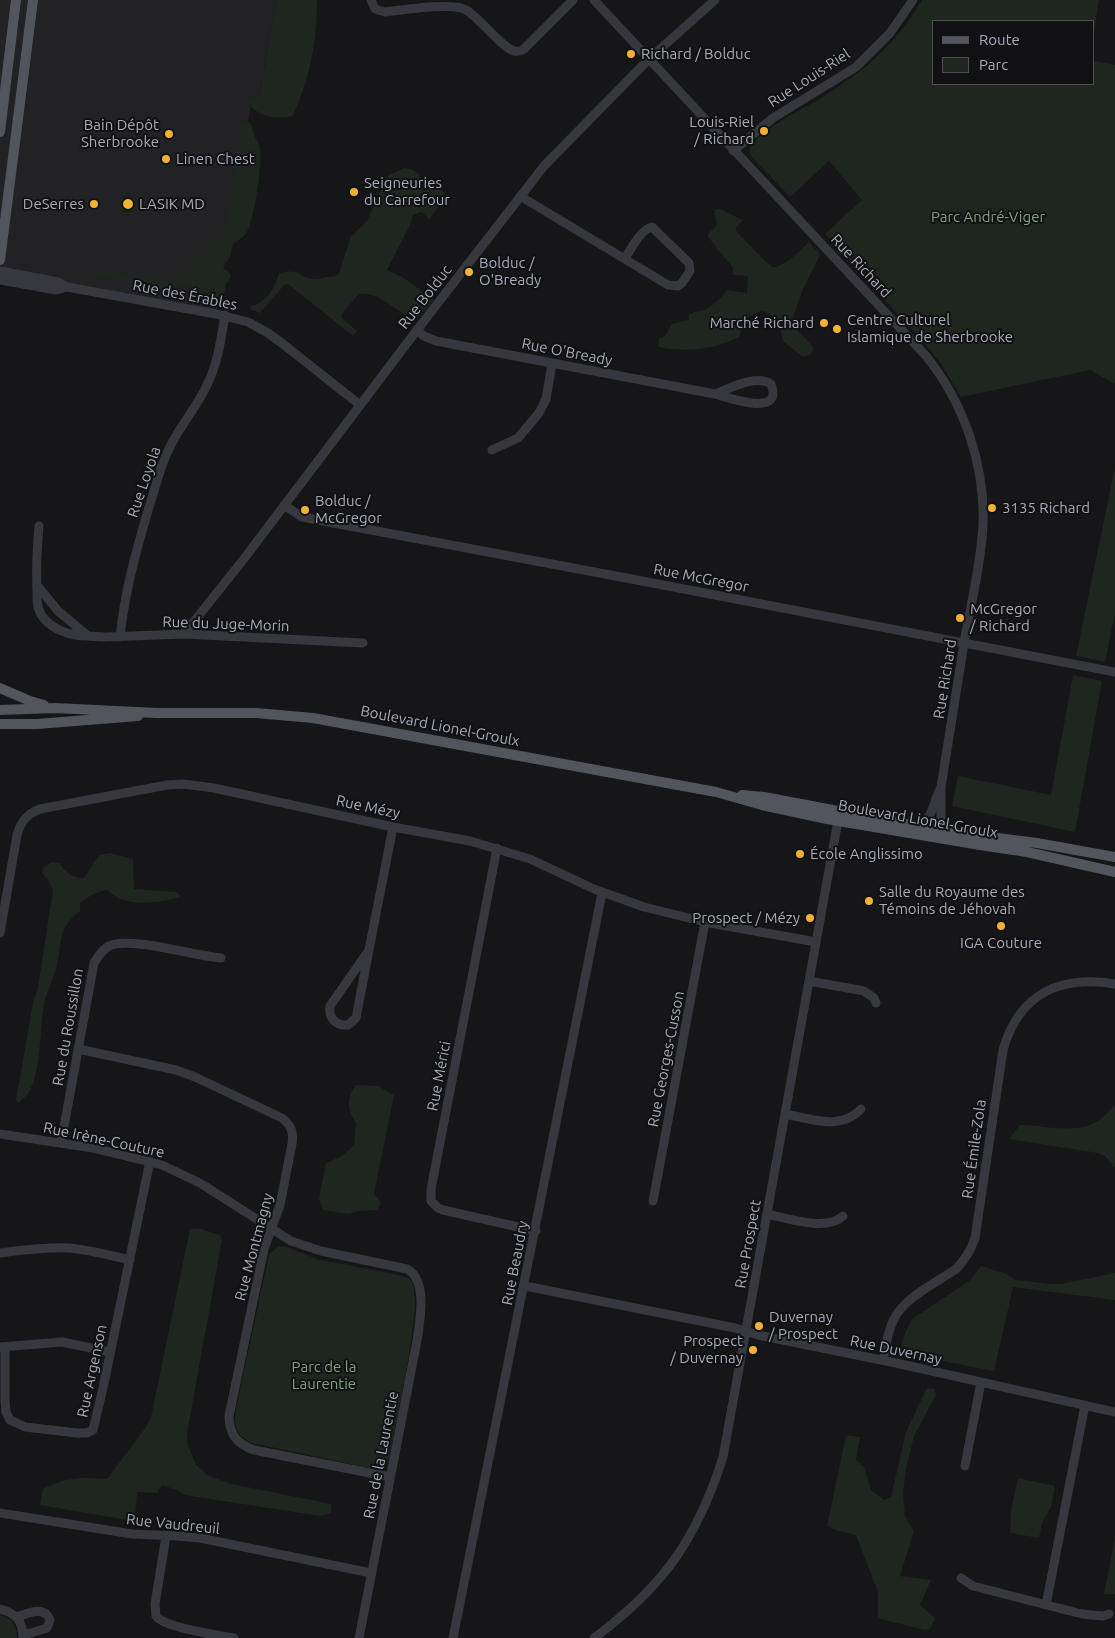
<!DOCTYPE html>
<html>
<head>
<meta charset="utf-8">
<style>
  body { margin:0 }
  #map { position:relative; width:1115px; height:1638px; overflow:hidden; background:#161618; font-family:Ubuntu,sans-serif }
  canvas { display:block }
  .legend { position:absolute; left:932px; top:20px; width:162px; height:65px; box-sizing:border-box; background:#111113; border:1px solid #4d4f55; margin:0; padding:6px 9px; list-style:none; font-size:15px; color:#a8adb8 }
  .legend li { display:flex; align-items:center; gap:10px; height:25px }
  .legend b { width:25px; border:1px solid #4d4f55 }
</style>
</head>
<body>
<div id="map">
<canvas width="1115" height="1638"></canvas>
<ul class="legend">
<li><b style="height:6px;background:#53555c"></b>Route</li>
<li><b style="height:14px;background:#1e261f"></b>Parc</li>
</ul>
</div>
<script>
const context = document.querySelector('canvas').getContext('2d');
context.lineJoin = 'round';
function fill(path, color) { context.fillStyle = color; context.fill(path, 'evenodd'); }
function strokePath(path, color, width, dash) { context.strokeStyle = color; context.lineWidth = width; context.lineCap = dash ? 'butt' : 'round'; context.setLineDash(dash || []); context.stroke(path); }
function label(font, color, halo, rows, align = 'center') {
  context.font = font + ' Ubuntu,sans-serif'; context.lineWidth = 4; context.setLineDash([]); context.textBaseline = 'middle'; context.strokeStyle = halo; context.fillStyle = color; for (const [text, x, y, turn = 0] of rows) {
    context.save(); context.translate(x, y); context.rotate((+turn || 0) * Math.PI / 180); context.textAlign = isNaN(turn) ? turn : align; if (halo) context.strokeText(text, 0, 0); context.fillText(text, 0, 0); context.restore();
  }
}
fill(new Path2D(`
  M 0,0 L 276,0 L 259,97 L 252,96 L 216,314 L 0,276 Z`), '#222225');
fill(new Path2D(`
  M 276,0 L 317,0 C 317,43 310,77 293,116 C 276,120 262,117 250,106 L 252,96 L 259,97 Z
  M 922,0 L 1099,0 L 1094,32 L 1094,21 L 934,21 L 934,84 L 1094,84 L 1094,61 L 1115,65 L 1115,384 L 1090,370 L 961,397 L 941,364 L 927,346 L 825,234 L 862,200 L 829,161 L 790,197 L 750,155 C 749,151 749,148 752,145 C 765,127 802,109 821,98 C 838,87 856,75 871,62 C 891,44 909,23 922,0 Z
  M 244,121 C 253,122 251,127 254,134 C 255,139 259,143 260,148 C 262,168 255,214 247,232 C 243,238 238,240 233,244 L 230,257 L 222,268 L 229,272 L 231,277 L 226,283 L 224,294 L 221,297 L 209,298 L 194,295 L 190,284 L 167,289 L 98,276 L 89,273 L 88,270 L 92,269 L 171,282 L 182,277 L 182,271 L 200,255 L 201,250 L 223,233 L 226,229 L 241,125 Z
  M 404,168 L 414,170 L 423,181 L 429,180 L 445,193 L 443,200 L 429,220 L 422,212 L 413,215 L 410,225 L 387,270 L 404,278 L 434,300 L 414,322 C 400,312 377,291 359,294 L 342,314 L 341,317 L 357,331 L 353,336 L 288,284 L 285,284 L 260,313 L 250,309 L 251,306 C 267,302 275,288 279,273 C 298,268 297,276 313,279 C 319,280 323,277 328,277 C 333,276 335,277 339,274 L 351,236 L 367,221 L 387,176 Z
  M 720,209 L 743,220 L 736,227 L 736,231 L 771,267 C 783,269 800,250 809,242 L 820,255 L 803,289 L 791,323 L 814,348 L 810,355 L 803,357 L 783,341 L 780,327 L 772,316 L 763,311 C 743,316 745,321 739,337 C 710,351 688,352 658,347 L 659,338 L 665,336 L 672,324 L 689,320 L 689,315 C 694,311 698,312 704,310 C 713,306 722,297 727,290 L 747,293 L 748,276 L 733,275 L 733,268 L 709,238 L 708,234 L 717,225 L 714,210 Z
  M 1115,467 L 1115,613 L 1105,662 L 1076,656 Z
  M 1073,675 L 1102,681 L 1075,832 L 952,806 L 958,776 L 1051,795 Z
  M 110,853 L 133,859 L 134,889 L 176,892 L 181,896 C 167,902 139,905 124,900 C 118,899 111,893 106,890 L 93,894 L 80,903 L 80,911 C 56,929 63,944 56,969 C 53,981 46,992 44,1005 C 39,1032 42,1067 29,1092 C 27,1096 22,1099 19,1103 L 16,1100 L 33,1003 L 38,987 L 53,890 L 48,880 L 42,873 L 43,868 L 51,862 L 59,863 C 65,872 73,878 84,878 L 99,855 Z
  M 356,1085 L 378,1086 L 394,1095 L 374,1194 L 381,1203 L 377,1210 L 359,1211 L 348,1214 L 323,1210 L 319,1198 L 326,1163 L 342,1156 L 354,1145 L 356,1123 C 347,1110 346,1098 356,1085 Z
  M 1115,1105 L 1115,1168 L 1105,1156 L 1098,1153 L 1009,1139 L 1020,1125 C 1047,1125 1076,1136 1101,1119 C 1106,1115 1110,1110 1115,1105 Z
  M 198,1228 L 220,1235 L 222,1240 L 187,1433 L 188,1446 L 196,1465 L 209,1476 L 232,1484 L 331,1504 L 331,1513 L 320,1516 L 185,1495 L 177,1490 L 162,1485 L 157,1493 L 137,1492 L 135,1519 L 128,1520 L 40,1505 L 43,1489 C 67,1477 80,1477 107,1479 L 146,1427 L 151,1417 L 190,1229 Z
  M 284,1246 L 317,1259 L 403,1276 L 411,1280 L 414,1286 L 415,1311 L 408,1361 L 389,1458 C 383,1466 380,1469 369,1468 L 252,1443 C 235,1434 234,1427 236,1409 L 269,1254 L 278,1247 Z
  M 981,1266 L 1004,1273 L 1016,1280 L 1050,1284 L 1060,1284 L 1115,1273 L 1115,1300 L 1013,1287 L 994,1371 L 901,1353 L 901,1347 L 905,1333 L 912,1319 L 969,1281 Z
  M 927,1388 L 935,1389 L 936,1395 L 914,1436 L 906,1469 L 903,1493 L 905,1516 L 914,1531 L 900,1576 L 931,1580 L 920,1605 L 935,1618 L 930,1629 L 925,1630 L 881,1619 L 878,1617 L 878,1592 L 856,1535 L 835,1530 L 827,1526 L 846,1435 L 860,1437 L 856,1460 L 864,1467 L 871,1490 L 884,1500 L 891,1497 L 906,1432 Z
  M 1018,1478 L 1055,1486 L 1051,1507 L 1042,1523 L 1039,1538 L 1010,1533 L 1011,1511 Z
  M 1115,1538 L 1115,1594 L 1104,1594 Z
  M 0,1615 C 12,1619 17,1625 17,1638 L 0,1638 Z`), '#1e261f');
strokePath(new Path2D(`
  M 371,0 L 375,9 L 385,12 C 402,10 454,2 466,10 C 480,18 501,47 514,51 C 518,52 521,51 524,49 L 573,0
  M 594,0 L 926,356 C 964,403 985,464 983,525 C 981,562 972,600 965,637 C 957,687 949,737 941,787 L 941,822 L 949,832
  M 733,151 L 773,118 L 856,67 L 890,33 L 913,0
  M 520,196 L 668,285 L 678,286 L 682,283 L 690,271 L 689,263 L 652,227 C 640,230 632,248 625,258
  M 0,271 L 58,282 L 67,287 L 216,314 L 248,322 L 268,333 L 283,344 L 360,405
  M 0,280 L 56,290 L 67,287
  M 417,330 L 424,336 L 436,341 L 715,394 C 730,398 784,418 771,384 C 755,374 731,388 715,394
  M 492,450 L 518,438 L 539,413 L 546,399 L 552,364
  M 284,505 L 302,517 L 658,584 L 1115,672
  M 37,585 L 58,611 L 88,636 C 69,636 44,628 38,607 C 37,602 37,597 37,592 C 36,570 37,548 39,526
  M 184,634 L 243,560 L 417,330 L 544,166 L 648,60 L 715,0
  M 88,636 L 105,637 L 184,634 L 363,643
  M 120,637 C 125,590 136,552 149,507 C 155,489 159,471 167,453 C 177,429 196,409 207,385 C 218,363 221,339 225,315
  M 920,827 C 933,816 933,804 940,789
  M 497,848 L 431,1189 L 431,1201 L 438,1208 L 443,1210 L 536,1231
  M 0,933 L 17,835 C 21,821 27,814 40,809 L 167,785 L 183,784 L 214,788 L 393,827 L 470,841 L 530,859 L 594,889 L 644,907 L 705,922 L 816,942
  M 369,950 L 356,1018 L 348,1025 C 336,1026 328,1018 330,1006 Z
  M 369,950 L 393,827
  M 809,981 L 864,991 L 874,998 L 876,1003
  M 78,1049 L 176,1070 L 195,1077 L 282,1118 C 291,1125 294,1132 292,1144 L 280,1205 L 264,1249 L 229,1416 C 229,1434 237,1444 254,1450 L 390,1477
  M 785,1114 C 812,1119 840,1131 861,1109
  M 0,1134 L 93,1148 L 162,1165 L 200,1183 L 291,1241 L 321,1251 L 407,1269 C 428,1280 420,1320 417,1341 L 359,1638
  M 61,1143 L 94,963 C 98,956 102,950 109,946 C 129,936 195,956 221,958
  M 653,1201 L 705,922
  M 767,1214 C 787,1218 826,1232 843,1216
  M 0,1253 C 23,1250 46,1247 69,1248 C 90,1250 110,1255 130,1260
  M 525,1286 L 735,1328 L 758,1335 L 896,1363 L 1115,1412
  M 0,1347 L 62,1342 L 110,1352
  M 5,1347 L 5,1401 L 6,1412 L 10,1420 L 25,1427 L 77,1433 L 87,1433 L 93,1430 L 103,1388 L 150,1161
  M 883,1360 C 886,1347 887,1332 894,1319 C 904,1298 937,1282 956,1269 C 966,1259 971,1250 975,1238 L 1003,1050 C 1019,994 1059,975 1115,984
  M 965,1466 L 981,1382
  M 0,1513 L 132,1534 L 178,1536 L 200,1538 L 371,1573
  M 166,1536 L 155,1604 L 156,1616 C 165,1628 217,1635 234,1638
  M 961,1578 L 973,1586 L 1082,1614 L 1103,1616 L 1109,1614
  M 1046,1605 L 1085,1405
  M 0,1609 C 16,1613 23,1621 23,1638
  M 17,1617 C 29,1613 44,1605 50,1620 L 47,1628 L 24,1635
  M 453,1638 L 602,893
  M 594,1638 C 663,1587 697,1539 723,1457 L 839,815`), '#37383d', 9);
strokePath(new Path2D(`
  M 0,132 L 16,0
  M 0,260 L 33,0
  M 0,688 L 30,701 L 44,705
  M 0,710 L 55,708 L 157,713 L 256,713 L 313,718 L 716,792 L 762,805 L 827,819 L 980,845 L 1027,852 L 1115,872
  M 0,724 L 37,724 L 138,716
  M 742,795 L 764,797 L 949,832 L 1037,843 L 1115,857`), '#53555c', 10);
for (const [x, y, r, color] of [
  [631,54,5,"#f2b134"],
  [764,131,5,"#f2b134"],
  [169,134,5,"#f2b134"],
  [166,159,5,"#f2b134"],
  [354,192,5,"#f2b134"],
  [94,204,5,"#f2b134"],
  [128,204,6,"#f2b134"],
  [469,272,5,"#f2b134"],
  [824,323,5,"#f2b134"],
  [837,329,5,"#f2b134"],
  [992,508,5,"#f2b134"],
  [305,510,5,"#f2b134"],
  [960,618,5,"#f2b134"],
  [800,854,5,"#f2b134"],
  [869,901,5,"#f2b134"],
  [810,918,5,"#f2b134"],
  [1001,926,5,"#f2b134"],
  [759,1326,5,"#f2b134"],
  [753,1350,5,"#f2b134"]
]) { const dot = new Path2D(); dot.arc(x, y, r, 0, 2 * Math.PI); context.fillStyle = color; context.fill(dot); strokePath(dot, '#111113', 2); }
label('15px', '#a8adb8', '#111113', [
  ["Richard / Bolduc",641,54],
  ["Louis-Riel",754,122,"right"],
  ["/ Richard",754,139,"right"],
  ["Bain Dépôt",159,125,"right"],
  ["Sherbrooke",159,142,"right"],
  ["Linen Chest",176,159],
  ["Seigneuries",364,183],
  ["du Carrefour",364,200],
  ["DeSerres",84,204,"right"],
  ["LASIK MD",139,204],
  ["Bolduc /",479,263],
  ["O'Bready",479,280],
  ["Centre Culturel",847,320],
  ["Islamique de Sherbrooke",847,337],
  ["Marché Richard",814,323,"right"],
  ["Bolduc /",315,501],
  ["McGregor",315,518],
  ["3135 Richard",1002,508],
  ["McGregor",970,609],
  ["/ Richard",970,626],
  ["École Anglissimo",810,854],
  ["Salle du Royaume des",879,892],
  ["Témoins de Jéhovah",879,909],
  ["Prospect / Mézy",800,918,"right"],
  ["IGA Couture",1001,943,"center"],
  ["Duvernay",769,1317],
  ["/ Prospect",769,1334],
  ["Prospect",743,1341,"right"],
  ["/ Duvernay",743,1358,"right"]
], 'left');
label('15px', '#a8adb8', '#111113', [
  ["Rue Louis-Riel",809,78,-33],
  ["Rue Richard",861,266,47],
  ["Rue des Érables",185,295,11],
  ["Rue Bolduc",425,297,-52],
  ["Rue O'Bready",567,352,11],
  ["Rue Loyola",144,482,-71],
  ["Rue McGregor",701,578,11],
  ["Rue du Juge-Morin",226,624,2],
  ["Rue Richard",945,679,-81],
  ["Boulevard Lionel-Groulx",440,726,11],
  ["Rue Mézy",368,807,12],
  ["Boulevard Lionel-Groulx",918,819,10],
  ["Rue du Roussillon",68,1027,-80],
  ["Rue Georges-Cusson",666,1059,-79],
  ["Rue Mérici",439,1076,-79],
  ["Rue Irène-Couture",104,1140,12],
  ["Rue Émile-Zola",974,1149,-82],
  ["Rue Prospect",748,1244,-80],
  ["Rue Montmagny",254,1247,-75],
  ["Rue Beaudry",515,1263,-79],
  ["Rue Duvernay",896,1350,12],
  ["Rue Argenson",92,1371,-78],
  ["Rue de la Laurentie",381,1455,-79],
  ["Rue Vaudreuil",173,1524,6]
]);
label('15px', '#7fa381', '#111113', [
  ["Parc André-Viger",988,217],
  ["Parc de la",324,1367],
  ["Laurentie",324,1384]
]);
</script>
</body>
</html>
